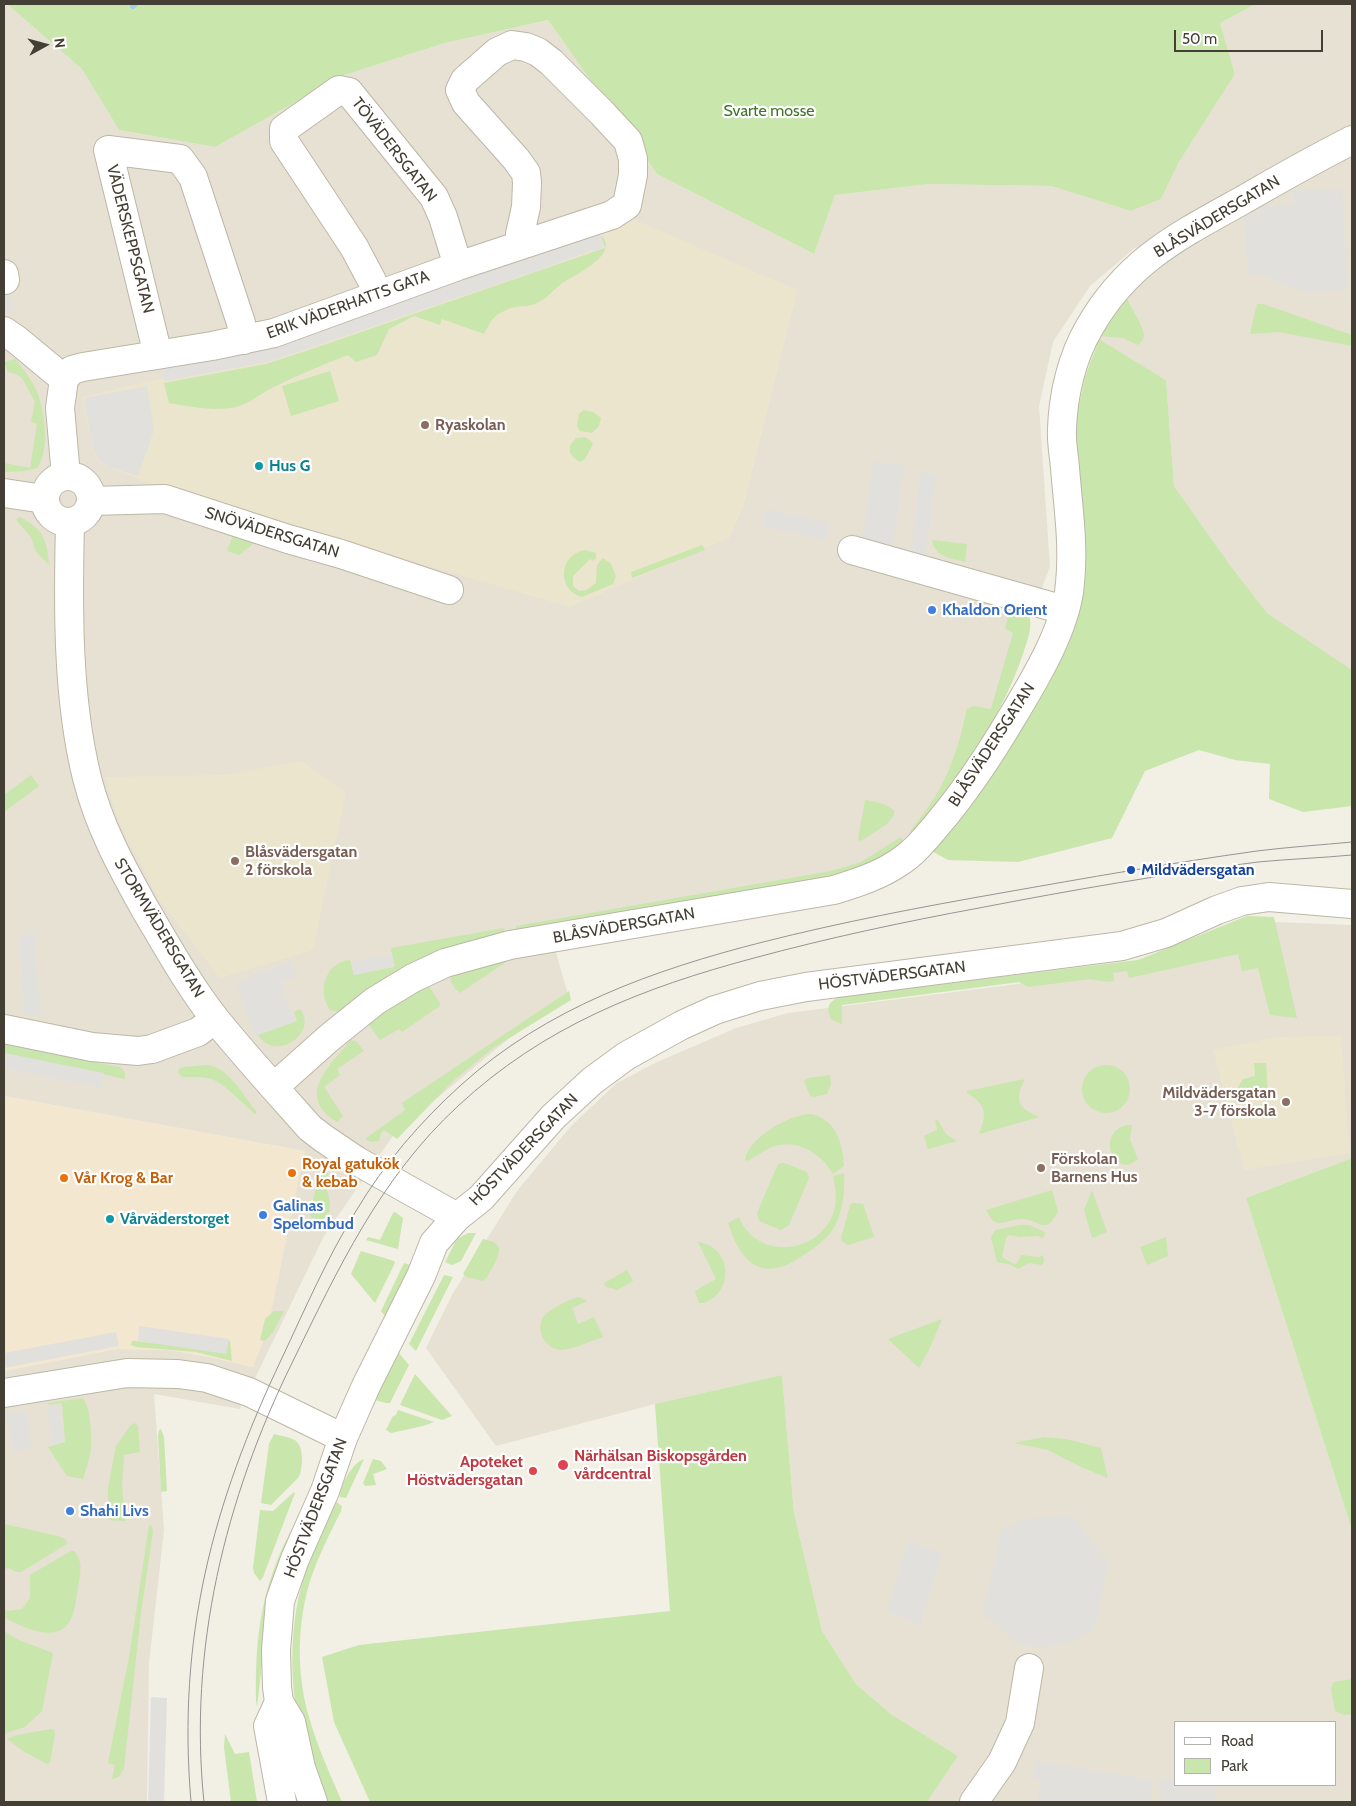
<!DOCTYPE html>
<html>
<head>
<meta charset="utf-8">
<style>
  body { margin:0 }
  #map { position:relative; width:1356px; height:1806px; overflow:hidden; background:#f2efe4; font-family:Cabin,sans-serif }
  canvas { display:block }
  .frame { position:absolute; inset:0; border:5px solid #443f34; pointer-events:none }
  .legend { position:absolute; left:1174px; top:1721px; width:162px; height:65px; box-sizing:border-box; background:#fff; border:1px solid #b4b2ae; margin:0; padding:6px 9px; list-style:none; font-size:15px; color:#443f34 }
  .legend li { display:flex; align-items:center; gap:10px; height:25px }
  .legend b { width:25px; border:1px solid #b4b2ae }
  .north { position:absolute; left:20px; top:20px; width:50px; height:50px; -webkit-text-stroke:4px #fff; paint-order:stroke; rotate:83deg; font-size:14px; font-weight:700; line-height:20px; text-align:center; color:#443f34 }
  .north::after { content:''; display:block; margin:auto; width:18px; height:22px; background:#443f34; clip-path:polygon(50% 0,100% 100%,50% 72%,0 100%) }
  .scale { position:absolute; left:1174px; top:30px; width:149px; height:22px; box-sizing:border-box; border:2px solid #443f34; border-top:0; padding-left:6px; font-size:15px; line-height:18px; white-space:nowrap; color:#443f34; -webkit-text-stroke:4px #fff; paint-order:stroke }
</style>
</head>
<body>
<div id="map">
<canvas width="1356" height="1806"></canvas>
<div class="frame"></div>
<ul class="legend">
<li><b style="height:6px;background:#fff"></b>Road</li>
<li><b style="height:14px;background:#c9e6ad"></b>Park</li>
</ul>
<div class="north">N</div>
<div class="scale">50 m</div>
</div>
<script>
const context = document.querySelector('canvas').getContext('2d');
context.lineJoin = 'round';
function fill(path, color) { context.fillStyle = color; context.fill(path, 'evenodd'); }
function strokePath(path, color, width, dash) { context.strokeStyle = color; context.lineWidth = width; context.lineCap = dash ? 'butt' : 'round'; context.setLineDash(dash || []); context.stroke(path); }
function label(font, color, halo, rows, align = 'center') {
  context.font = font + ' Cabin,sans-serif'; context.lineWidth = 4.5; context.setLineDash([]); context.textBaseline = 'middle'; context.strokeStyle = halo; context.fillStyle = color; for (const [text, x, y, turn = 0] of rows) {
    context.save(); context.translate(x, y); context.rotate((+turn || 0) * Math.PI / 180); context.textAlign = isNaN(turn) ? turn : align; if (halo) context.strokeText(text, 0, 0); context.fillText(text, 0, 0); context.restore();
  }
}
fill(new Path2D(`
  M 4,4 L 7,4 L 82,69 L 119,130 L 215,147 L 344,75 L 445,43 L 548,20 L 657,174 L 814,254 L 835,195 L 929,184 L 1051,186 L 1131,211 L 1161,199 L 1179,162 L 1235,74 L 1220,23 L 1256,4 L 1352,4 L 1352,670 L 1267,613 L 1230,565 L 1174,486 L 1166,380 L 1099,339 L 1146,274 L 1136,247 L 1090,286 L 1053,342 L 1039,406 L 1050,567 L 983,738 L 911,833 L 868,864 L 814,880 L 548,925 L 569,998 L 507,1040 L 395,1133 L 324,1236 L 240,1409 L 154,1394 L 164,1530 L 149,1663 L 147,1802 L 4,1802 L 4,1371 L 116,1349 L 170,1350 L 219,1359 L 253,1367 L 304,1151 L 4,1096 ZM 797,290 L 743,505 L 729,538 Z
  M 1248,921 L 1352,925 L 1352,1158 L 1246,1198 L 1352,1530 L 1352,1802 L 927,1802 L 958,1756 L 891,1714 L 856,1684 L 822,1631 L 794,1513 L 782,1375 L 655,1404 L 496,1446 L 426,1348 L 453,1293 L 517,1191 L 572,1125 L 617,1083 L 655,1063 L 736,1028 L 788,1013 L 1081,976 L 1176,951 ZM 1175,1722 L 1335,1722 L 1335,1785 L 1175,1785 Z`), '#e6e1d2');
fill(new Path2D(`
  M 4,1096 L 305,1151 L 267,1332 L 253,1367 L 219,1359 L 170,1350 L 116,1349 L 4,1371 Z`), '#f4e7cf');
fill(new Path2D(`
  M 635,220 L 797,290 L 743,505 L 729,538 L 570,607 L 164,489 L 100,464 L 93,452 L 82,397 L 257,356 L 402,312 Z
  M 302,761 L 346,793 L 313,950 L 220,978 L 159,900 L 118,820 L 105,777 L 224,775 Z
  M 1341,1036 L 1350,1153 L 1244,1170 L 1213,1050 L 1277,1037 Z`), '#ebe5ce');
fill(new Path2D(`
  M 7,4 L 1256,4 L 1220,23 L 1235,74 L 1179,162 L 1161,199 L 1131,211 L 1051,186 L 929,184 L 835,195 L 814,254 L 657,174 L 548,20 L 445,43 L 344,75 L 215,147 L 119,130 L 82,69 Z
  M 601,235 C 621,254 575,275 561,284 C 553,290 547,299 537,303 C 531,307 522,305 515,307 C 509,308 502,312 497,315 C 491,319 488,327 484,334 L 442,319 L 440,325 L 414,316 L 389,329 L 377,355 L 356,362 L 348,355 C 321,365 296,376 270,389 C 257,396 245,407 230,408 C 209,411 189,406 169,403 L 164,383 L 266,364 L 315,348 L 605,248 Z
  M 1127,298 C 1131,310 1142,322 1144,335 C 1144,339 1141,342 1138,345 L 1123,338 L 1100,336 Z
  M 1257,304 L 1263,304 L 1352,335 L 1352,346 L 1279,332 L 1252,334 L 1250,333 Z
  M 1099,339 L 1166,380 L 1174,486 L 1230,565 L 1267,613 L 1352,670 L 1352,806 L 1303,812 L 1269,799 L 1270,764 L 1235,760 L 1199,750 L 1145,771 L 1112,838 L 1018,862 L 948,860 L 930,850 L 1019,723 L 1069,643 L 1079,610 L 1075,423 L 1085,377 Z
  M 15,359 C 23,369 32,380 37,392 C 45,411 50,451 37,468 L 24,471 L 4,472 L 4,463 L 30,468 L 37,424 L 31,422 L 35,402 L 22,378 L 18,375 L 8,372 L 4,362 Z
  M 330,371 L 339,401 L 291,416 L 282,386 Z
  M 584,410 L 593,412 L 601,418 L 599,426 L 592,433 L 580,431 L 577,426 L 579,414 Z
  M 585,437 L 591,441 L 593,444 L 585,459 L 580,462 L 574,458 L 570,453 L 570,446 L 576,438 Z
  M 20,517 C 43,529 47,539 49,565 L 36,552 L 31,537 L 17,521 L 17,518 Z
  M 233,535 L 257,541 L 239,555 L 227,551 Z
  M 932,540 L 967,544 L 965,562 C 950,558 935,557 932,540 Z
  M 702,545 L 705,550 L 632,578 L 631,572 Z
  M 585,550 L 596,553 L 596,558 L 593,561 L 590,559 L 573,576 L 573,586 L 579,591 L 586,590 L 596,583 L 597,565 L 603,558 L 611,564 L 616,576 L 613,584 L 582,597 C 556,590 559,554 585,550 Z
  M 1010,608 L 1028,613 C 1034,627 1027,640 1023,654 C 999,724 958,777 915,836 L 910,831 C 944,791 956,759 967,709 L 973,706 L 991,709 L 1013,633 L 1005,629 Z
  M 31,775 L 39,786 L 4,812 L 4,795 Z
  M 865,800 C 876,801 885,804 894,810 L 894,815 L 887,824 L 861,841 L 858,839 Z
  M 901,837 L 906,843 L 858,872 L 517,934 L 516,926 L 831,871 L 861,862 Z
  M 1247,916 L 1274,917 L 1297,1018 L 1270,1015 L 1258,968 L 1242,971 L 1238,954 L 1129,978 L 1127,971 L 1113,973 L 1114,981 L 1108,982 L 1090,979 L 1028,987 L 1019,982 L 842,1005 L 842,1024 L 832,1020 C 824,1007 830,999 844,996 L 1138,960 Z
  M 504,928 L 505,936 L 434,954 L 405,966 L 340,1012 L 330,1010 C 317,991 325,963 350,960 L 354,975 L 394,967 L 391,948 Z
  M 504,961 L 506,962 L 460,993 C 455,989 449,982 451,975 L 457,973 Z
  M 429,986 L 440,1003 L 440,1006 L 402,1032 L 399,1029 L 380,1040 L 370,1026 L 370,1022 C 385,1005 408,995 429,986 Z
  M 569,991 L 571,1000 L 493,1048 L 453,1081 L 397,1139 L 384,1130 L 381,1133 L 379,1141 L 371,1142 L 365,1139 L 405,1110 L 402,1103 Z
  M 300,1009 C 319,1033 275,1063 258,1035 L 297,1021 L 294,1012 Z
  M 351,1040 L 356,1041 L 364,1051 L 337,1069 L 340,1075 L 324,1087 L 343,1116 L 337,1122 C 295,1096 329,1066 351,1040 Z
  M 4,1044 L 120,1067 L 125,1072 L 125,1079 L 4,1053 Z
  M 1254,1063 L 1266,1063 L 1268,1093 L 1250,1094 L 1249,1098 L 1239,1099 L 1238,1087 L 1243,1079 L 1255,1076 Z
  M 207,1065 C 230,1068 243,1096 257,1112 L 255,1114 C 243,1104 228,1087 214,1080 C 205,1076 193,1077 182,1077 L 178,1072 L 180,1068 L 184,1067 Z
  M1082 1089a24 24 0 1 1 48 0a24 24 0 1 1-48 0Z
  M 830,1075 L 831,1084 L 827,1094 L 814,1097 L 810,1096 L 804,1081 L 808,1078 Z
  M 1025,1079 C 1024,1082 1021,1086 1020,1090 C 1015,1108 1028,1111 1039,1117 L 979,1134 C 987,1114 987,1105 967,1093 L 967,1091 Z
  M 811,1114 C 836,1119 843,1144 844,1166 L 833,1174 C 821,1153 796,1138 772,1147 C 763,1151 755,1157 747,1161 L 745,1160 C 748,1138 790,1114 811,1114 Z
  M 938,1120 L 946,1134 L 957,1141 L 928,1149 L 924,1136 L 937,1130 L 935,1121 Z
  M 1127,1125 L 1132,1125 L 1130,1140 L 1138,1159 C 1115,1181 1094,1133 1127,1125 Z
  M 1352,1158 L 1352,1530 L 1246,1198 Z
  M 784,1163 L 807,1172 L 809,1178 L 789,1225 L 781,1230 L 759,1221 L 757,1213 L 778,1164 Z
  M 326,1172 L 328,1173 C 328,1178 326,1184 327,1189 C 329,1202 334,1208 324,1220 C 318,1221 314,1220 310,1215 L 317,1182 L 319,1177 Z
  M 844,1173 C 845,1191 843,1216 831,1232 C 824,1241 812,1250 802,1256 C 762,1284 741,1263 728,1223 L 739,1217 C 757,1263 825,1254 835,1207 C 837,1197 835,1186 833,1176 Z
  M 1052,1190 L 1058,1211 C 1045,1238 1039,1218 1021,1219 C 1014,1219 1006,1223 998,1223 L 992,1220 L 986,1210 Z
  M 1092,1190 L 1107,1232 L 1092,1238 L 1084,1210 Z
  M 853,1203 L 863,1204 L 874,1237 L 848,1245 L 843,1242 L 841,1238 L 850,1205 Z
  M 395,1212 L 403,1218 L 398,1249 L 366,1240 L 368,1237 L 380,1240 L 393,1213 Z
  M 1020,1225 L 1029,1225 L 1043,1231 L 1045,1233 L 1043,1238 L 1038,1236 L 1020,1237 L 1009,1235 L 1006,1238 L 1002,1257 L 1014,1264 L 1017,1263 L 1021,1255 L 1039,1257 L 1043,1255 L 1044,1262 L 1042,1265 L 1029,1263 L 1018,1269 L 1009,1264 L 997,1262 L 991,1237 L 995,1230 Z
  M 468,1233 L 476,1233 L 461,1261 L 452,1265 L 445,1262 L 457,1239 Z
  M 1166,1237 L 1168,1256 L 1147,1265 L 1140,1247 Z
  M 483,1239 L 494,1242 C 497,1245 498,1245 499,1249 C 500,1256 488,1277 483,1281 L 467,1277 L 463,1274 Z
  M 698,1242 C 733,1247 734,1292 704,1303 L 699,1303 L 695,1291 L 716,1279 Z
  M 361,1251 L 394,1261 L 395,1263 L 375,1303 L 351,1274 Z
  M 404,1263 L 410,1265 L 385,1316 L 381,1311 L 382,1309 Z
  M 627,1270 L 633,1281 L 616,1291 L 615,1289 L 606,1287 L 604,1283 Z
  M 444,1275 L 453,1277 L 416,1351 L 409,1344 Z
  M 579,1297 L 587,1301 L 572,1308 L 578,1324 L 594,1317 L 603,1337 C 590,1341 575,1349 562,1350 C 547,1350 536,1333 542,1319 C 546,1311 571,1298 579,1297 Z
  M 274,1311 L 284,1311 L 273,1332 L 265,1341 L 260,1340 L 265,1319 Z
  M 942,1319 L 929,1350 L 919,1368 L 888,1339 Z
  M 227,1340 L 230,1341 L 232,1361 L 196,1352 L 136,1347 L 131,1345 L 132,1341 L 135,1341 L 187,1347 Z
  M 399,1353 L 409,1365 L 390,1403 L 386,1403 L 375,1400 Z
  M 415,1374 L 452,1416 L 442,1420 L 400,1405 Z
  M 782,1375 L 794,1513 L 822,1631 L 856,1684 L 891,1714 L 958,1756 L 927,1802 L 370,1802 L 334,1722 L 322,1657 L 359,1645 L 670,1611 L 655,1404 Z
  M 82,1398 C 90,1403 92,1437 91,1448 C 90,1458 86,1469 83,1479 L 67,1476 L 48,1447 L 65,1442 L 62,1403 L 49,1405 L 48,1403 Z
  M 398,1410 L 434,1422 L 423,1426 L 391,1433 L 386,1430 L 393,1416 L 396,1415 Z
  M 135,1423 L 138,1426 L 140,1452 L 124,1455 L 122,1487 L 125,1521 L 109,1520 L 108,1488 L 116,1446 L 131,1425 Z
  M 161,1429 L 164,1437 L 167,1491 L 161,1492 L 158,1436 L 159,1430 Z
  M 274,1434 C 280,1436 293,1437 297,1442 C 304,1449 303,1471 298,1478 L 271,1505 L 261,1503 L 269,1444 Z
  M 1044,1437 L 1066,1439 L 1101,1448 L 1108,1478 L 1081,1467 L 1048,1450 L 1014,1443 Z
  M 364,1459 L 346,1498 L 340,1497 C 340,1486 352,1463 364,1459 Z
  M 373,1459 L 381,1461 L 387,1469 L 373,1474 L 376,1485 L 365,1486 L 363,1483 Z
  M 294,1492 L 295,1493 L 263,1577 L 260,1581 L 254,1573 L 253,1568 L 260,1510 L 273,1511 Z
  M 336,1502 L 342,1506 L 341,1511 C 330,1533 319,1555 311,1578 C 297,1621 296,1673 309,1717 C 317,1746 330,1774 342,1802 L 319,1802 C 312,1774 303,1745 298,1717 C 289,1676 291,1620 303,1580 C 311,1553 324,1528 336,1502 Z
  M 299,1522 L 267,1621 L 257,1707 L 256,1700 C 255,1633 262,1583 295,1523 Z
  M 4,1524 L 62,1537 L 66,1540 L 67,1544 L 21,1572 L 16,1572 L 9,1568 L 4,1569 Z
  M 149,1525 L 152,1526 L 153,1531 L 141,1613 L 124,1768 L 119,1777 L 112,1779 L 115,1765 L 108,1763 L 130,1652 Z
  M 71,1551 L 74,1551 C 84,1562 80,1574 78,1588 C 76,1600 75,1614 68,1624 C 54,1643 19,1626 4,1617 L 4,1609 L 7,1611 L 22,1609 L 30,1598 L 30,1575 Z
  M 4,1631 L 19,1640 L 53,1653 L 42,1711 L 25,1727 L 4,1734 Z
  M 1352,1679 L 1352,1714 L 1344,1715 L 1335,1711 L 1331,1688 L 1334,1682 Z
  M 51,1729 L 54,1730 L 55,1734 L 50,1763 L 47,1764 L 23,1751 L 7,1739 L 17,1735 Z
  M 225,1734 L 235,1754 L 249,1752 L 257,1802 L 231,1802 L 224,1747 Z`), '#c9e6ad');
fill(new Path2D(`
  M 1342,189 L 1348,289 L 1312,293 L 1282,285 L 1262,274 L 1248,275 L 1244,214 L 1260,212 L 1260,206 L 1294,205 L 1294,190 Z
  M 600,234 L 605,247 L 593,252 L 592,250 L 542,269 L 268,362 L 164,381 L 161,365 L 586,236 L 588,239 Z
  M 4,289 L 11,295 L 14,315 L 4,308 Z
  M 147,386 L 154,430 L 138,476 L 109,467 L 99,461 L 93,449 L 84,398 Z
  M 874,461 L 904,466 L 893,545 L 862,540 Z
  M 921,472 L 936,475 L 925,557 L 910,555 Z
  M 766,509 L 830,523 L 826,540 L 762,526 Z
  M 35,934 L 40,1015 L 24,1016 L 19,935 Z
  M 392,954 L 395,966 L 354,975 L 351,962 Z
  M 291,962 L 296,977 L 281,983 L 295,1021 L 255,1036 L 236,982 Z
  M 4,1053 L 104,1073 L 101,1088 L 4,1068 Z
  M 139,1326 L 229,1339 L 226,1354 L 138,1341 Z
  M 116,1332 L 119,1346 L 4,1368 L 4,1353 Z
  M 60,1405 L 64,1442 L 52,1444 L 47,1407 Z
  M 26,1411 L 32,1448 L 13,1452 L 6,1414 Z
  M 1072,1515 L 1108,1564 L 1094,1629 L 1076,1639 L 1055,1646 L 1031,1647 L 1018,1643 L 983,1614 L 1002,1529 L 1025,1519 Z
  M 908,1541 L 943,1552 L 920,1624 L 887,1612 Z
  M 151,1697 L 167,1698 L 164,1802 L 148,1802 Z
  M 1035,1761 L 1153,1780 L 1150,1802 L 1037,1802 L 1041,1780 L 1033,1779 Z
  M 1175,1778 L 1175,1785 L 1215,1785 L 1216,1802 L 1161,1802 L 1159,1779 Z`), '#e2e0dd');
strokePath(new Path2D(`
  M 133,6 L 135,4`), '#a0caee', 6);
const minor = new Path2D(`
  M 4,274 L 5,280
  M 379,294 L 354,247 L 284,141 L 284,129 L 339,90 L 349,92 L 434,197 L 443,217 L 458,266
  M 4,331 L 17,340 L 64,379
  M 158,355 L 108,150 L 180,159 L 193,177 L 241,323 L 244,340
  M 64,379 L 72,370 L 83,367 L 212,346 L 274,333 L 458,266 L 612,215 L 627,205 L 633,175 L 633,159 L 628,141 L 602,113 L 551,62 L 538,52 L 526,47 L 512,45 L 497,52 L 465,80 L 460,90 L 466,103 L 516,159 L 526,173 L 527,183 L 526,207 L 520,234 L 524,244
  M 64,379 L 60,408 L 66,476
  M45 499a23 23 0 1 1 46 0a23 23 0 1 1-46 0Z
  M 4,493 L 44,499
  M 91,501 L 165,499 L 288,539 L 341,554 L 449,590
  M 70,523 C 68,606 67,697 87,778 C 99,826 121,866 145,909 C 167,946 189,986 216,1020 C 246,1057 278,1092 310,1128 L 323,1138 L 357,1161 L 457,1217
  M 852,550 L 1064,610
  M 4,1029 L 92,1047 L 138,1051 L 152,1049 L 198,1032 L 215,1019
  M 274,1087 L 329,1038 L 375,1001 L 413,978 L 445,963 L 510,945 L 834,890 C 856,883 879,876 898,863 C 914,853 925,839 937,825 C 965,792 989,756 1011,719 C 1034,681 1067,627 1070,583 C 1074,545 1068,506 1065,468 C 1064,455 1061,441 1062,429 C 1063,395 1072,357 1089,328 C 1127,261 1178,236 1243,200 C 1279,179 1315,159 1352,140
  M 4,1393 L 127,1373 L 178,1374 L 207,1378 L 249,1392 L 343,1438
  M 279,1702 L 268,1726 L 282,1802
  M 313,1802 L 301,1768 L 291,1722 L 279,1702 L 277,1687 L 276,1650 L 280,1601 L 295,1559 L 325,1491 L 343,1438 L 366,1386 L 421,1276 L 434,1243 L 457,1217 L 481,1198 L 553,1117 L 592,1081 L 626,1056 L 682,1025 L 715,1010 L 760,996 L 806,987 L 1122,946 L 1166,933 L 1217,910 L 1242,901 L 1269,897 L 1352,904
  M 974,1802 L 1002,1762 L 1020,1723 L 1029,1668`);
strokePath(minor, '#bdb7a7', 30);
strokePath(minor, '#fff', 28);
strokePath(new Path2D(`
  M 191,1802 C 177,1638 212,1505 282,1358 C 305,1309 327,1258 356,1211 C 384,1164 420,1122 461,1085 C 546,1008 653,970 763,942 C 842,922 921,907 1001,893 C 1086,878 1171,863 1257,851 C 1289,847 1321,845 1352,842
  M 204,1802 C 188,1650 225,1499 292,1363 C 338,1269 380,1178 458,1106 C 544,1026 642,988 754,958 C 828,938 903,922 979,908 C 1072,890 1165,874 1258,862 C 1289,859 1321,858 1352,855`), '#949494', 1);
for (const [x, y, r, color] of [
  [425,425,5,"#8d6e63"],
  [259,466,5,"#0f9aa8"],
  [932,610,5,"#3f7fe0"],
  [235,861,5,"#8d6e63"],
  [1131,870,5,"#1a4fb4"],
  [1286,1102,5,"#8d6e63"],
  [1041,1168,5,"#8d6e63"],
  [292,1173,5,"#e8710a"],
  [64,1178,5,"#e8710a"],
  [263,1215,5,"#3f7fe0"],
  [110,1219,5,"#0f9aa8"],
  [563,1465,6,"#e0444e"],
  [533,1471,5,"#e0444e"],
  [70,1511,5,"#3f7fe0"]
]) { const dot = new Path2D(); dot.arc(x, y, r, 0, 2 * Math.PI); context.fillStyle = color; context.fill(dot); strokePath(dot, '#fff', 2); }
label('16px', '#417429', '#fff', [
  ["Svarte mosse",769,111]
]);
label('16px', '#443f34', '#fff', [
  ["TÖVÄDERSGATAN",394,150,52],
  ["BLÅSVÄDERSGATAN",1217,217,-31],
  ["VÄDERSKEPPSGATAN",130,239,76],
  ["ERIK VÄDERHATTS GATA",348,305,-20],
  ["SNÖVÄDERSGATAN",272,533,17],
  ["BLÅSVÄDERSGATAN",992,745,-57],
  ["BLÅSVÄDERSGATAN",624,926,-10],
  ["STORMVÄDERSGATAN",159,928,59],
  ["HÖSTVÄDERSGATAN",892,976,-7],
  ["HÖSTVÄDERSGATAN",524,1150,-46],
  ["HÖSTVÄDERSGATAN",316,1508,-69]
]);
label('bold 16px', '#785e54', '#fff', [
  ["Ryaskolan",435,425],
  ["Blåsvädersgatan",245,852],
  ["2 förskola",245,870],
  ["Mildvädersgatan",1276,1093,"right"],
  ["3-7 förskola",1276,1111,"right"],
  ["Förskolan",1051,1159],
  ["Barnens Hus",1051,1177]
], 'left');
label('bold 16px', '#0d838f', '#fff', [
  ["Hus G",269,466],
  ["Vårväderstorget",120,1219]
], 'left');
label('bold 16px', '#366cbe', '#fff', [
  ["Khaldon Orient",942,610],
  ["Galinas",273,1206],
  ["Spelombud",273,1224],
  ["Shahi Livs",80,1511]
], 'left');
label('bold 16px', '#164399', '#fff', [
  ["Mildvädersgatan",1141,870]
], 'left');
label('bold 16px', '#c56008', '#fff', [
  ["Royal gatukök",302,1164],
  ["& kebab",302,1182],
  ["Vår Krog & Bar",74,1178]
], 'left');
label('bold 16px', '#be3a42', '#fff', [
  ["Närhälsan Biskopsgården",574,1456],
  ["vårdcentral",574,1474],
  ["Apoteket",523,1462,"right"],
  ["Höstvädersgatan",523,1480,"right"]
], 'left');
</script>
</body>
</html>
